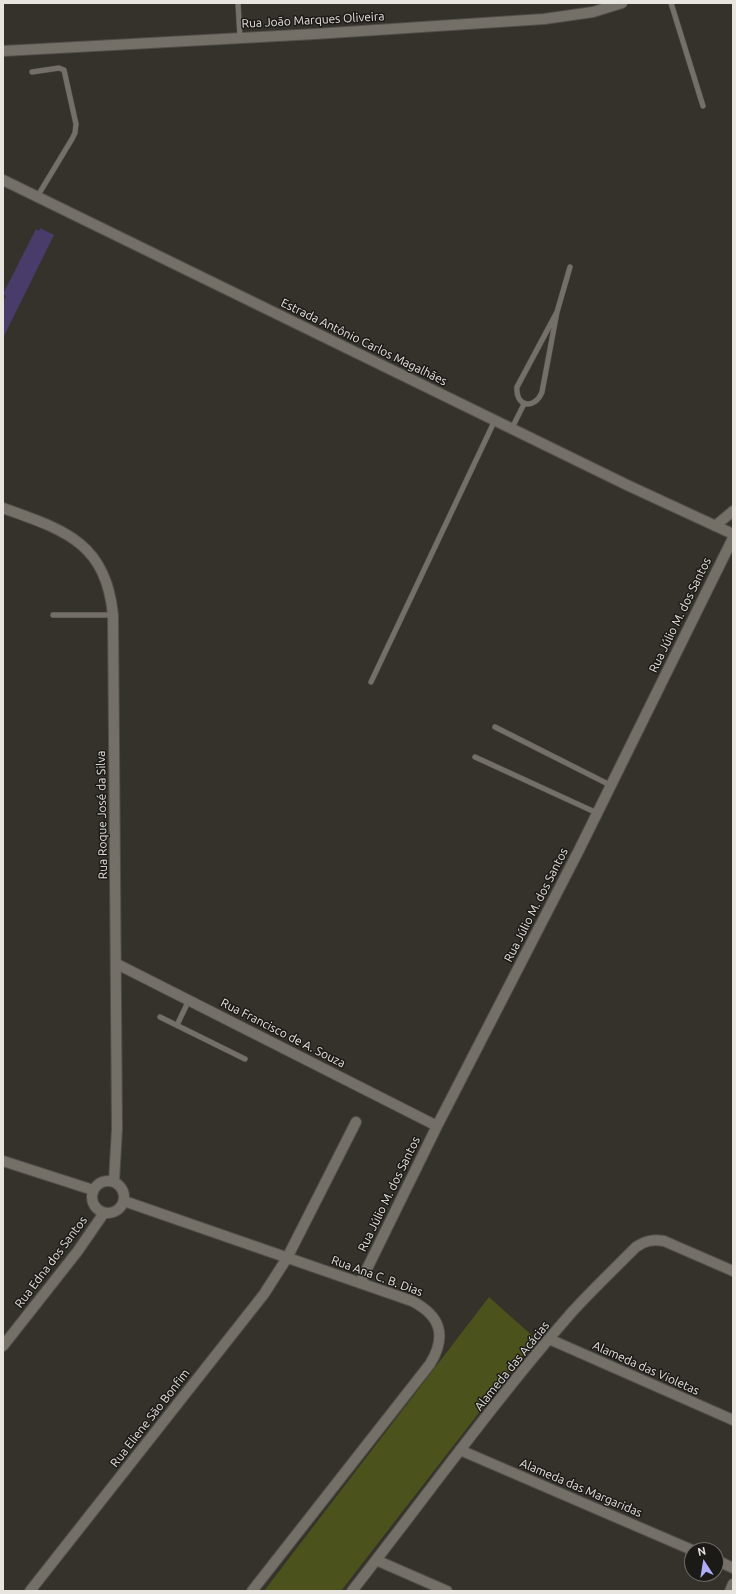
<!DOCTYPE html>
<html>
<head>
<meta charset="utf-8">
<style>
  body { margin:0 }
  #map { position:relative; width:736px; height:1594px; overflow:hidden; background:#35312b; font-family:Ubuntu,sans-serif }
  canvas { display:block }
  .frame { position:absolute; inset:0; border:4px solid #e8e5e1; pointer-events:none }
  .north { position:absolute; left:684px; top:1542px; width:40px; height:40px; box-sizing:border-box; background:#1b1a17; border:1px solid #6d6b68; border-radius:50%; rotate:348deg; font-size:11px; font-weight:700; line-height:16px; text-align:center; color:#e8e5e1 }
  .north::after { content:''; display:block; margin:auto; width:14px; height:18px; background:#adaefb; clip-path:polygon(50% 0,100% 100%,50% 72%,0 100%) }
</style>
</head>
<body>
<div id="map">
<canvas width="736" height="1594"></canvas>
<div class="frame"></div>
<div class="north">N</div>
</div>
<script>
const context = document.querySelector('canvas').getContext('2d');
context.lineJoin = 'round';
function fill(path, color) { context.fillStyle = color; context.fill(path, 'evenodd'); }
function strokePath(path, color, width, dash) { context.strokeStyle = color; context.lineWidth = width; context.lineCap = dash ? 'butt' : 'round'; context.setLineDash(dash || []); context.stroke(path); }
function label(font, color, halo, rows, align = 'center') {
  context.font = font + ' Ubuntu,sans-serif'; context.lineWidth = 3; context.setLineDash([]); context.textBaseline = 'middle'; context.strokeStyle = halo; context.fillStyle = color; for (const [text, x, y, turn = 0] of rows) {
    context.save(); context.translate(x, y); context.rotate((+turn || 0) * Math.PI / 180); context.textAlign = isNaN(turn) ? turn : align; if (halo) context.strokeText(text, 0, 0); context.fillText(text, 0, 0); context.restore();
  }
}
fill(new Path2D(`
  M 489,1297 L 536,1339 L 341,1591 L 264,1591 Z`), '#4c521b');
fill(new Path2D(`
  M 40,228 L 54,235 L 3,338 L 3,302 L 6,296 L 3,294 L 36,229 L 39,231 Z`), '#4a3c6a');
const lane = new Path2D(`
  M 238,3 L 240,38
  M 671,3 L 703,106
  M 32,72 L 59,68 L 64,70 L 76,124 L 75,133 L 72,139 L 37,197
  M 557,312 L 517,387 C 515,407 535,410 542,392 L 557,312 L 570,267
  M 512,428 L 524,404
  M 53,615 L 113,615
  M 371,682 L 495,420
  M 495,727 L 610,785
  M 475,757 L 597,813
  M 160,1017 L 245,1059
  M 177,1025 L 189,1000`);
const street = new Path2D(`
  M 3,51 L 315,34 L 544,19 L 593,12 L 622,3
  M 3,180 L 627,485 L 733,534
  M 3,508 C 64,530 106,542 113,615 L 117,1129 L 114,1181
  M 715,526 L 733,511
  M 117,964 L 437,1126
  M 3,1161 L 93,1190
  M92 1197a16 16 0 1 1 32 0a16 16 0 1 1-32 0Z
  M 124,1201 L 412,1301 C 441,1316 447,1336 430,1364 L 252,1591
  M 360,1283 L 437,1126 L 579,850 L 733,538
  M 549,1339 L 733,1420
  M 3,1346 L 77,1252 L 104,1213
  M 460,1450 L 692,1550
  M 376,1560 L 447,1591
  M 716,1560 L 733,1568
  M 30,1591 L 264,1294 L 287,1258 L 356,1122
  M 352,1591 C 425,1498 494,1401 572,1312 C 592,1290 614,1269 636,1247 C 645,1241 652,1239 664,1241 L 733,1271
  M 730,1591 L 733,1584`);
strokePath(lane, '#524e49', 6);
strokePath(street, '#524e49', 12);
strokePath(lane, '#747068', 5);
strokePath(street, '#747068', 10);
label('12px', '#e8e5e1', '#1b1a17', [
  ["Rua João Marques Oliveira",313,20,-3],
  ["Estrada Antônio Carlos Magalhães",364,342,26],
  ["Rua Júlio M. dos Santos",680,615,-64],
  ["Rua Roque José da Silva",102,815,-91],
  ["Rua Júlio M. dos Santos",536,905,-63],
  ["Rua Francisco de A. Souza",283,1033,27],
  ["Rua Júlio M. dos Santos",389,1194,-64],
  ["Rua Edna dos Santos",51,1262,-53],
  ["Rua Ana C. B. Dias",377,1276,20],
  ["Alameda das Acácias",512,1366,-51],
  ["Alameda das Violetas",646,1368,24],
  ["Rua Eliene São Bonfim",150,1418,-52],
  ["Alameda das Margaridas",581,1488,23]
]);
</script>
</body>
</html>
